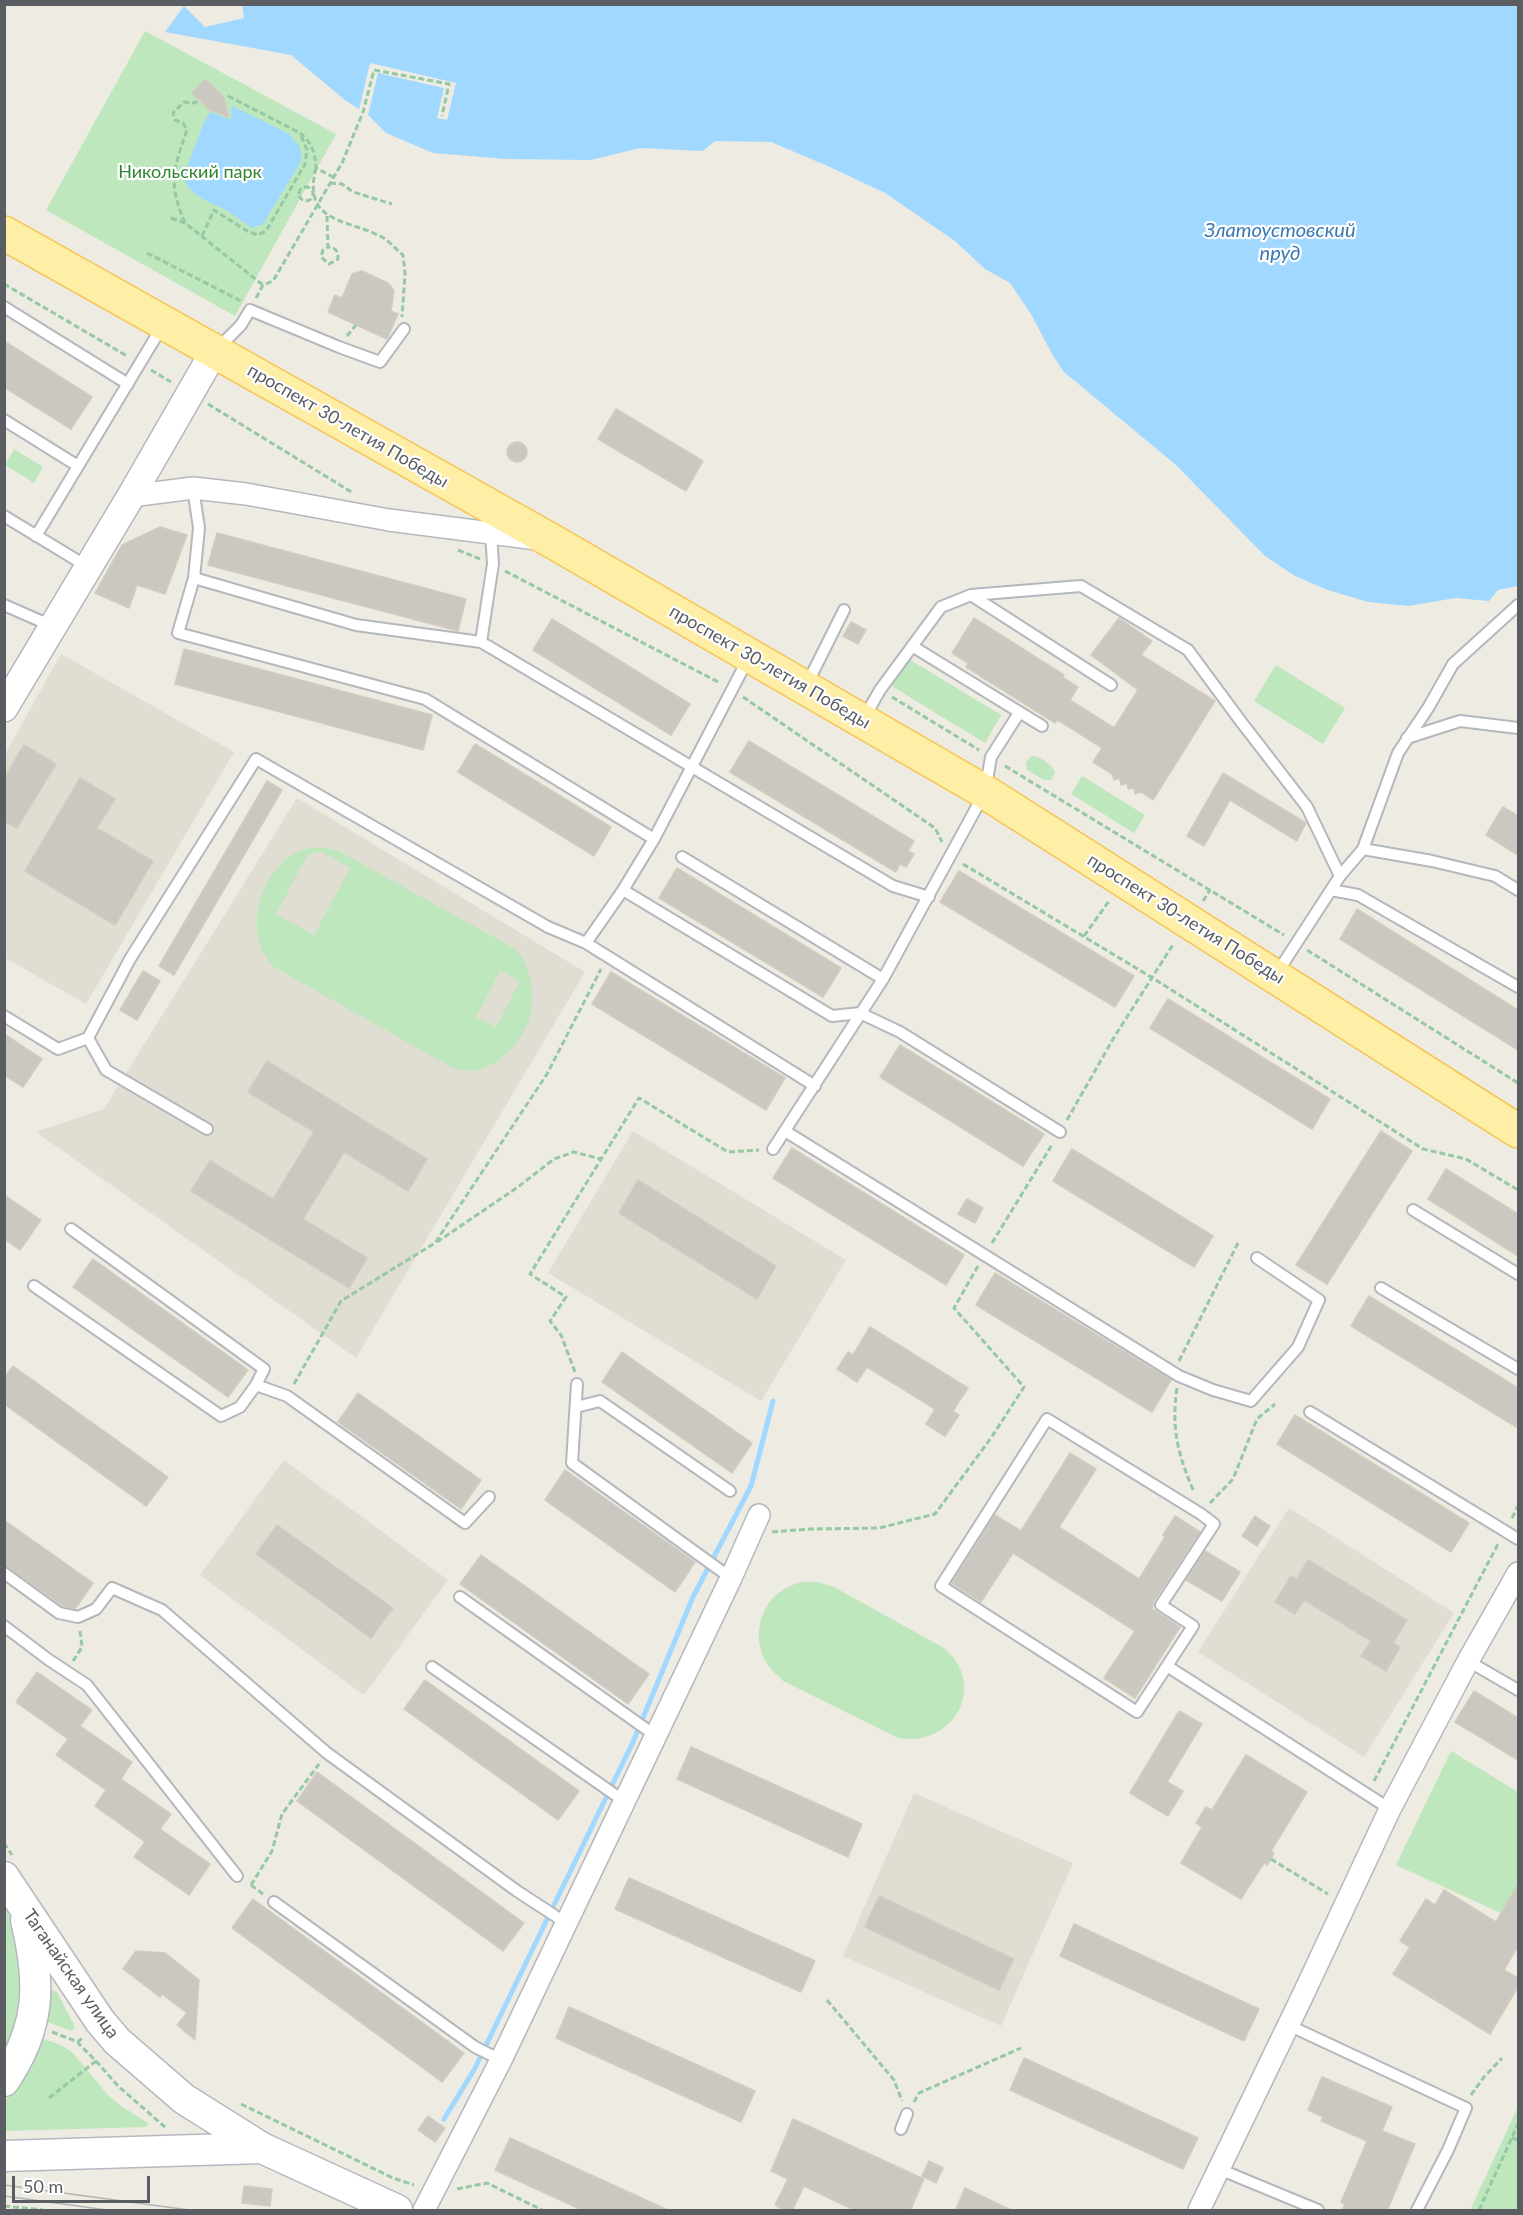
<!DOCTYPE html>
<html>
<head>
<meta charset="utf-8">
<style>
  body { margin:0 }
  #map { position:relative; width:1523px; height:2215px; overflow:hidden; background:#eeebe2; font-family:Lato,sans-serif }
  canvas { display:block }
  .frame { position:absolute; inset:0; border:6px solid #5a5e63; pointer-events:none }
  .scale { position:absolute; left:12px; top:2176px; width:138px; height:27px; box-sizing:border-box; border:3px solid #5a5e63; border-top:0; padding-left:8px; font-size:18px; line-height:21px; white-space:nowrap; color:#5a5e63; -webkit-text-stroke:4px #fff; paint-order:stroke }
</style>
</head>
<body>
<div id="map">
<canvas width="1523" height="2215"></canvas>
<div class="frame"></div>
<div class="scale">50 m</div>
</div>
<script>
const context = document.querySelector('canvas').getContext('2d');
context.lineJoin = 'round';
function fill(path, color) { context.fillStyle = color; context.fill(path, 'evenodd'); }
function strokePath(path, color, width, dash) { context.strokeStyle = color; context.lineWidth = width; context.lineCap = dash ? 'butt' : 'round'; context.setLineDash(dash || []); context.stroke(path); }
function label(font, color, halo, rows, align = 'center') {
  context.font = font + ' Lato,sans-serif'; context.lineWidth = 4.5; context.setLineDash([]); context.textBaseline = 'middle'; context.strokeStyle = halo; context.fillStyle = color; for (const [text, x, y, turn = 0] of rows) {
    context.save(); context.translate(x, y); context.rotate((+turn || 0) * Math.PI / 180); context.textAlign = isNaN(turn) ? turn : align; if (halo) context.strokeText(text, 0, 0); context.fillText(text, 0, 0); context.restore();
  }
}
fill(new Path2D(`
  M 61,654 L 234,752 L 86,1004 L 5,958 L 5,754 Z
  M 297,798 L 585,972 L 356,1358 L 36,1132 L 104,1109 Z
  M 633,1131 L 846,1260 L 761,1401 L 548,1273 Z
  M 284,1460 L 448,1580 L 364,1695 L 200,1575 Z
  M 1289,1508 L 1454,1613 L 1364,1757 L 1198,1652 Z
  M 914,1793 L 1073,1863 L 1001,2026 L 843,1956 Z`), '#e0ddd2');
fill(new Path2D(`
  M 145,31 L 336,134 L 235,316 L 46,210 Z
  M 14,449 L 43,467 L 34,483 L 5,465 Z
  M 907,658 L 1001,715 L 985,743 L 890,685 Z
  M 1276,665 L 1345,708 L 1323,744 L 1254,701 Z
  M 1031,756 C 1040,756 1053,765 1055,773 L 1051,780 L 1044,780 L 1027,770 L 1026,763 Z
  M 1082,776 L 1145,815 L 1134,833 L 1071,794 Z
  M 321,847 L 337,850 L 517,950 C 542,986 537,1030 501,1058 C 494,1064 481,1071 472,1071 C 466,1071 459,1069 453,1068 L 274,967 C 270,962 265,957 263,952 C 246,917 266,864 302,850 C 308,848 315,848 321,847 ZM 321,852 L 350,868 L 314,935 L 276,914 L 308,854 ZM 500,971 L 520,981 L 496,1027 L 476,1017 Z
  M 800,1582 L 817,1582 L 834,1587 L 944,1648 C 989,1686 953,1748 898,1738 L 783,1681 C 779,1676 773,1672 770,1668 C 753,1647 756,1613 776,1595 C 783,1589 791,1585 800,1582 Z
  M 1451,1751 L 1518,1792 L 1518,1921 L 1396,1865 Z
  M 5,1906 L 18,1937 L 23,2010 L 5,2062 Z
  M 48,1989 L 57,1992 L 75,2027 L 72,2031 L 44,2021 Z
  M 41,2038 L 61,2045 L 72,2052 L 108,2095 L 121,2106 L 148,2123 L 147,2127 L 5,2131 L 4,2102 L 31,2069 Z
  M 1518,2107 L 1518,2210 L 1470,2210 Z`), '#bee7bd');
fill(new Path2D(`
  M 242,4 L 1518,5 L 1518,586 L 1498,590 L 1489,601 L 1455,598 L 1409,606 L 1368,602 L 1328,590 L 1295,576 L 1265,556 L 1176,465 L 1064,372 L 1052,354 L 1031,314 L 1010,283 L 985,269 L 955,241 L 885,193 L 830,167 L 771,142 L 715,141 L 703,151 L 640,148 L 591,160 L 506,159 L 433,153 L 386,133 L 368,115 L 345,100 L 291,55 L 165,32 L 184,6 L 205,27 L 244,18 Z
  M 232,106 L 289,134 L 300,147 L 302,160 L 263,224 L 252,228 C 243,222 233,214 224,209 C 206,200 192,197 183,178 L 204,122 L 211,112 L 231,120 Z`), '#a0d8ff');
fill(new Path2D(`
  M 370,63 L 456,83 L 447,120 L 437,118 L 444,88 L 378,73 L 368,115 L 359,110 Z`), '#eeebe2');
strokePath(new Path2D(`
  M 444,2119 L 474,2070 L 633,1742 L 693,1597 L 751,1486 L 773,1401`), '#a0d8ff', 5);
const building = new Path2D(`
  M 205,79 L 223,96 L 229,117 L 210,110 L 192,93 Z
  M 362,271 L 388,283 L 394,290 L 391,311 L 398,314 L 387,339 L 328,312 L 335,295 L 342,298 L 352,274 Z
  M 4,341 L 92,397 L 71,429 L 4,387 Z
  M 616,409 L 703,461 L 686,491 L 598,439 Z
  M507 452a10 10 0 1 1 20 0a10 10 0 1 1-20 0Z
  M 160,527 L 187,535 L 165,594 L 137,585 L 129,608 L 95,593 L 122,545 Z
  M 217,533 L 466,599 L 458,631 L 208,565 Z
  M 974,618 L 1064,675 L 1062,677 L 1078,687 L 1070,700 L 1114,728 L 1138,690 L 1091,655 L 1119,618 L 1152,641 L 1141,655 L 1215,701 L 1153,800 L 1141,792 L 1135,794 L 1134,788 L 1128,789 L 1127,783 L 1121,785 L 1120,778 L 1114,780 L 1112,774 L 1093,762 L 1102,748 L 1058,720 L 1055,723 L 966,667 L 968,663 L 952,653 Z
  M 552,619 L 690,704 L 671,735 L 533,650 Z
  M 851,622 L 866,630 L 858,644 L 843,636 Z
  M 184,649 L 432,715 L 423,750 L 175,684 Z
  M 749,741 L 914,841 L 908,851 L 914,854 L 906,867 L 900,864 L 896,872 L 730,772 Z
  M 475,744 L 611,827 L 594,856 L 458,772 Z
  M 24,745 L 56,764 L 17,828 L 4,821 L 4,779 Z
  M 1223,773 L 1306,823 L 1297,841 L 1230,800 L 1204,846 L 1187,836 Z
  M 80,778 L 115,799 L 97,828 L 153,861 L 115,925 L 25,871 Z
  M 267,781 L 282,790 L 174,975 L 159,966 Z
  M 1503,807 L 1518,816 L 1518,855 L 1486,835 Z
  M 677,868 L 841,968 L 823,997 L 659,898 Z
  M 959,871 L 1134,976 L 1115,1007 L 940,902 Z
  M 1357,909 L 1518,1010 L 1518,1050 L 1340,939 Z
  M 143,971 L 160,981 L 137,1020 L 120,1010 Z
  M 611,972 L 785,1078 L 766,1110 L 592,1004 Z
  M 1168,999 L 1330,1099 L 1312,1129 L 1150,1028 Z
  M 4,1034 L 42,1059 L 23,1087 L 4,1075 Z
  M 900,1045 L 1044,1134 L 1023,1166 L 880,1077 Z
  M 267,1061 L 427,1159 L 408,1191 L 344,1152 L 303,1219 L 367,1258 L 349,1288 L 191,1191 L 210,1161 L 273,1199 L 314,1132 L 248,1092 Z
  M 1381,1131 L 1412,1151 L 1327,1284 L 1296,1265 Z
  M 792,1148 L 964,1255 L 946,1285 L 773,1178 Z
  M 1072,1149 L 1213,1236 L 1194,1267 L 1053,1181 Z
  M 1446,1169 L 1518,1214 L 1518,1256 L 1428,1199 Z
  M 638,1180 L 776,1266 L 757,1299 L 619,1213 Z
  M 4,1195 L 41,1220 L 20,1250 L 4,1239 Z
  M 967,1199 L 983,1208 L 975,1223 L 958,1214 Z
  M 93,1259 L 248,1370 L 228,1397 L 73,1287 Z
  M 995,1273 L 1171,1380 L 1152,1412 L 976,1305 Z
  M 1369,1296 L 1518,1388 L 1518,1428 L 1351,1326 Z
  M 870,1327 L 968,1388 L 953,1411 L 959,1415 L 945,1436 L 926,1424 L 935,1409 L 867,1367 L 857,1382 L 837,1369 L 848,1352 L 853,1355 Z
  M 622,1352 L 752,1443 L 732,1473 L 602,1382 Z
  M 13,1366 L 168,1477 L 146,1506 L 4,1404 L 4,1378 Z
  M 358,1393 L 481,1480 L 461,1509 L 338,1422 Z
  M 1295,1415 L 1469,1523 L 1451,1552 L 1277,1444 Z
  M 1070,1453 L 1096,1469 L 1059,1527 L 1139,1579 L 1165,1537 L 1163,1535 L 1175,1516 L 1200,1532 L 1154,1601 L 1152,1609 L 1180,1627 L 1135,1698 L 1104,1678 L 1135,1631 L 1013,1553 L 981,1602 L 952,1583 L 995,1515 L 1021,1531 Z
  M 565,1470 L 695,1562 L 675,1592 L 545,1500 Z
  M 1255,1516 L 1270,1526 L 1257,1546 L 1242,1536 Z
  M 4,1520 L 93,1583 L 75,1609 L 63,1606 L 4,1564 Z
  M 277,1525 L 393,1608 L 371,1638 L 256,1554 Z
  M 1205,1551 L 1240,1572 L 1222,1601 L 1186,1580 Z
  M 481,1555 L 649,1674 L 628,1704 L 460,1584 Z
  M 1308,1560 L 1407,1620 L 1393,1643 L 1400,1647 L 1386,1671 L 1361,1656 L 1371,1641 L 1304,1600 L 1295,1614 L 1275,1602 L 1291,1576 L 1297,1579 Z
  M 37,1672 L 92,1710 L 80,1726 L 132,1762 L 121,1779 L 171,1814 L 160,1829 L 210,1864 L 189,1895 L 134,1857 L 145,1842 L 95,1806 L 106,1790 L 56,1755 L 68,1739 L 16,1702 Z
  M 425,1680 L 579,1791 L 558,1820 L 404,1709 Z
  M 1474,1691 L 1518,1718 L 1518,1760 L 1455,1722 Z
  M 1179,1711 L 1202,1724 L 1167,1782 L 1183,1791 L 1168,1816 L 1130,1793 Z
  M 691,1747 L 862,1824 L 848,1857 L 677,1779 Z
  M 1246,1755 L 1307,1792 L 1271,1851 L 1274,1853 L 1271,1859 L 1267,1865 L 1264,1863 L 1241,1899 L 1181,1863 L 1202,1827 L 1196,1823 L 1206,1807 L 1212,1810 Z
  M 317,1772 L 524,1923 L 503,1951 L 297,1801 Z
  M 629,1878 L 815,1961 L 801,1992 L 615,1909 Z
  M 1518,1884 L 1518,1946 L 1504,1970 L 1518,1978 L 1518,1987 L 1490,2034 L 1393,1974 L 1410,1947 L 1400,1941 L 1426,1899 L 1435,1905 L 1444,1890 L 1496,1922 Z
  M 879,1896 L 1014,1959 L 999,1990 L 865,1927 Z
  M 253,1899 L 464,2053 L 442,2082 L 232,1928 Z
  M 1074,1924 L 1259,2009 L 1244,2041 L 1060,1956 Z
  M 136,1951 L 165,1953 L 199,1980 L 195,2040 L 177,2025 L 187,2013 L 162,1994 L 160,1997 L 123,1969 Z
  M 569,2007 L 755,2091 L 741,2122 L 556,2038 Z
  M 1024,2058 L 1198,2138 L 1183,2169 L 1010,2090 Z
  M 1322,2077 L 1392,2107 L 1382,2131 L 1415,2144 L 1387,2211 L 1342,2211 L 1345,2204 L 1341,2202 L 1367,2141 L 1321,2121 L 1323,2117 L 1308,2110 Z
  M 428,2116 L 445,2128 L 435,2142 L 418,2130 Z
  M 793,2119 L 924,2179 L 910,2211 L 856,2211 L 804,2186 L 792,2211 L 786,2211 L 775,2205 L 788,2179 L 771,2171 Z
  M 510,2138 L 670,2211 L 584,2211 L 495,2170 Z
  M 929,2161 L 943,2168 L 936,2183 L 922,2176 Z
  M 244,2186 L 272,2189 L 270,2206 L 242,2203 Z
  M 965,2188 L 1013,2211 L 955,2211 Z`);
fill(building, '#cbc7c1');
strokePath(building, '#d2ccc0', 1.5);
const service = new Path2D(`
  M 4,307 L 128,384
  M 218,348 L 241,325 L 250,310 L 339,347 L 380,362 L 404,329
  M 4,420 L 78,466
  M 193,488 L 199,528 L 194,578 L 356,625 L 481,642 L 893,886 L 929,897
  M 4,516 L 88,567
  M 36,536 L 163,325
  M 194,578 L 178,633 L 425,699 L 654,839
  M 971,595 L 1081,586 L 1188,650 L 1242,723 L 1307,807 L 1340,876
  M 4,605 L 52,626
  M 481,642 L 493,564 L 491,533
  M 912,646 L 1042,726
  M 807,684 L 844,610
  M 864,718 L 880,690 L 941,607 L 971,595 L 1111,685
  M 1407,738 L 1460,721 L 1518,728
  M 1363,849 L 1432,861 L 1495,876 L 1518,890
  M 682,857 L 883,979
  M 623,890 L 832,1016 L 860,1013 L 900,1032 L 1060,1132
  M 1331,890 L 1358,895 L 1518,987
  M 586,943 L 815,1086
  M 1277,973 L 1340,876 L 1363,849 L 1398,753 L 1428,708 L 1453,664 L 1518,605
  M 4,1016 L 58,1049 L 88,1038
  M 207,1129 L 106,1070 L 88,1038 L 130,959 L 256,759 L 548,927 L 586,943 L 623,890 L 654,839 L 748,659
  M 785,1131 L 1179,1376 L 1213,1390 L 1251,1401 L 1298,1347 L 1319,1300 L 1257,1258
  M 773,1149 L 883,979 L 985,792 L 991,757 L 1019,713
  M 1413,1210 L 1518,1274
  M 71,1229 L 264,1369 L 256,1385
  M 34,1286 L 221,1416 L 240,1407 L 256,1385 L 287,1396 L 465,1523 L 489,1497
  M 1381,1288 L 1518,1369
  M 577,1384 L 572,1463 L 731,1578
  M 576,1407 L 600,1401 L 730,1491
  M 1310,1412 L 1518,1539
  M 1047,1419 L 1201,1514 L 1214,1524 L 1161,1605 L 1193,1626 L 1137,1712 L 941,1586 Z
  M 4,1573 L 59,1613 L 78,1617 L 96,1609 L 112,1588 L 162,1610 L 327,1753 L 517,1891 L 566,1923
  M 460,1597 L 656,1736
  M 4,1626 L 49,1660 L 87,1685 L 237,1876
  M 1468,1661 L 1518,1690
  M 1167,1666 L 1390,1809
  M 432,1667 L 624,1801
  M 274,1902 L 475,2047 L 501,2060
  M 1288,2025 L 1466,2108 L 1448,2150 L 1417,2210
  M 901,2129 L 907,2114
  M 1219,2169 L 1318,2210`);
const minor = new Path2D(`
  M 131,496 L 193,488 L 246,494 L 389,520 L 537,539
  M 424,2210 L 501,2060 L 731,1578 L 759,1515
  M 1199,2210 L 1302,1997 L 1390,1809 L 1468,1661 L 1518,1573`);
const tertiary = new Path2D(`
  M 4,708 L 131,496 L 215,350`);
const secondary = new Path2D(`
  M 4,1877 L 100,2021 L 117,2041 L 184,2099 L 262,2148 L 397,2210
  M 4,2081 C 41,2027 41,1982 26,1920
  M 4,2156 L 262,2148`);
const primary = new Path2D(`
  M 4,233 L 552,541 L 985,792 L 1518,1131`);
strokePath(service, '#b4b8bd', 14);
strokePath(minor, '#b4b8bd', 24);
strokePath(tertiary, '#b4b8bd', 30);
strokePath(secondary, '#b5b9bf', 33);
strokePath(primary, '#f7c452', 36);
strokePath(new Path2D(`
  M 228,96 L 300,133 C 312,143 315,152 316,168 L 333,177
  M 316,168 C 302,223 345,218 382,237 C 389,241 396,249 403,255 L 405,274 L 402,317
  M 330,183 L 342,184 L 353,192 L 392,204
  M299 194a7 7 0 1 1 14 0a7 7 0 1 1-14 0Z
  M 327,216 L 328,247 L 323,250 L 321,257 L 329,264 L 338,259 C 338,251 337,248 328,247
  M 171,218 L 185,223 L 263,285
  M 185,223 C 168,183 173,170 187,130 L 183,123 L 175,120 L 173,113 L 184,102 L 195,103 L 199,99
  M 202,236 L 214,210 L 247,231 L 258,235 L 266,231 L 305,164 L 307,150 L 300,133
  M 147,253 L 241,301
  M 4,284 L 127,356
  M 256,298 L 263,285 L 273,281 L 342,163 L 363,112 L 374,70 L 449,84 L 442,116
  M 347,336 L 356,325
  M 151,370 L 171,382
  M 208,404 L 353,493
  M 458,550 L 480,559
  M 505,571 L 720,683
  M 743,697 L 935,828 L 942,842
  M 892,697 L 979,750
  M 1005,766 L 1284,935
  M 963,864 L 1151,977 L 1423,1149 L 1466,1159 L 1518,1190
  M 1203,901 L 1210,890
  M 1084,936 L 1109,901
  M 1307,950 L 1518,1083
  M 1067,1120 L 1113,1039 L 1174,943
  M 437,1242 L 518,1187 L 554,1159 L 574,1152 L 601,1159
  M 992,1243 L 1053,1143
  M 1179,1361 L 1238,1243
  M 575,1372 L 561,1335 L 550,1321 L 566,1297 L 530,1274 L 639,1098 L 728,1152 L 759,1150
  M 294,1384 L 341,1301 L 435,1243 L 547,1074 L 601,969
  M 1177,1388 C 1171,1429 1178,1455 1194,1492
  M 1210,1503 L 1233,1479 L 1257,1419 L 1275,1404
  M 1512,1518 L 1518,1506
  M 772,1532 L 810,1529 L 879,1528 L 935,1514 L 991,1438 L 1024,1387 L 954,1308 L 978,1266
  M 73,1661 L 82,1647 L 80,1631
  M 1374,1781 L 1499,1542
  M 4,1843 L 12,1855
  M 1271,1859 L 1328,1894
  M 251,1885 L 272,1851 L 282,1814 L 319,1764
  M 251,1885 L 263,1894
  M 827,2000 L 894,2080 L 902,2101
  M 52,2032 L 78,2042 L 83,2037
  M 96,2061 L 118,2086 L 165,2127
  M 1471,2095 L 1484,2077 L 1502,2058
  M 49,2098 L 96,2061 L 78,2043
  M 914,2102 L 919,2093 L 1021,2048
  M 241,2104 L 393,2178 L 414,2185
  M 1512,2138 L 1518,2140
  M 457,2189 L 487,2183 L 542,2210
  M 4,2206 L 43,2210
  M 1479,2210 L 1518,2124`), '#95c8a3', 3, [6, 3]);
strokePath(service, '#fff', 10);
strokePath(minor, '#fff', 21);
strokePath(tertiary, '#fff', 27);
strokePath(secondary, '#fff', 30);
strokePath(primary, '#ffeea5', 33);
strokePath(new Path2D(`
  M 4,2185 L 189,2210
  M 4,2196 L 107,2210`), '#b3b4b4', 1.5);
label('18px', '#308432', '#fff', [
  ["Никольский парк",190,172]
]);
label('18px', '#5a5e63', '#fff', [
  ["проспект 30-летия Победы",348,426,30],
  ["проспект 30-летия Победы",770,667,30],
  ["проспект 30-летия Победы",1186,919,32],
  ["Таганайская улица",71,1974,55]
]);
label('italic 20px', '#3a78b5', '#fff', [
  ["Златоустовский",1280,231],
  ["пруд",1280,254]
]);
</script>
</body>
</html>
